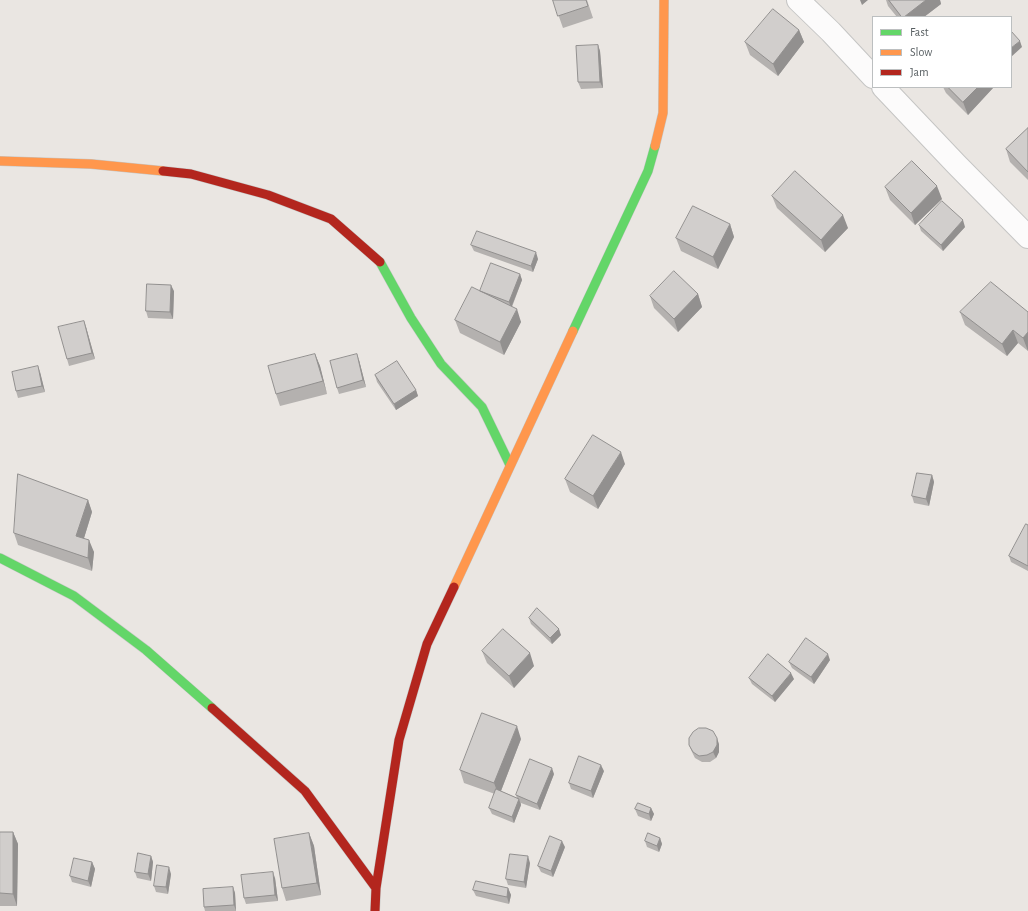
<!DOCTYPE html>
<html>
<head>
<meta charset="utf-8">
<style>
  body { margin:0 }
  #map { position:relative; width:1028px; height:911px; overflow:hidden; background:#eae6e2; font-family:"Alegreya Sans",sans-serif }
  canvas { display:block }
  .legend { position:absolute; left:872px; top:16px; width:140px; height:72px; box-sizing:border-box; background:#fff; border:1px solid #bcbfc0; margin:0; padding:5px 7px; list-style:none; font-size:12px; color:#585f62 }
  .legend li { display:flex; align-items:center; gap:8px; height:20px }
  .legend b { width:20px; border:1px solid #bcbfc0 }
</style>
</head>
<body>
<div id="map">
<canvas width="1028" height="911"></canvas>
<ul class="legend">
<li><b style="height:5px;background:#63d668"></b>Fast</li>
<li><b style="height:5px;background:#ff974d"></b>Slow</li>
<li><b style="height:5px;background:#b3261e"></b>Jam</li>
</ul>
</div>
<script>
const context = document.querySelector('canvas').getContext('2d');
context.lineJoin = 'round';
function strokePath(path, color, width, dash) { context.strokeStyle = color; context.lineWidth = width; context.lineCap = dash ? 'butt' : 'round'; context.setLineDash(dash || []); context.stroke(path); }
function fill(path, color) { context.fillStyle = color; context.fill(path, 'evenodd'); }
const street = new Path2D(`
  M 798,0 L 831,32 L 873,77
  M 883,87 L 956,164 L 1028,237`);
const fast = new Path2D(`
  M 380,262 L 411,318 L 441,364 L 482,407 L 510,465
  M 573,331 L 648,171 L 655,146
  M 0,558 L 74,596 L 146,650 L 212,708`);
const slow = new Path2D(`
  M 655,146 L 663,113 L 664,0
  M 0,161 L 91,164 L 163,171
  M 454,587 L 573,331`);
const jam = new Path2D(`
  M 163,171 L 191,174 L 268,195 L 331,219 L 380,262
  M 212,708 L 305,791 L 376,888
  M 375,911 L 376,888 L 399,740 L 427,644 L 454,587`);
strokePath(street, '#c5c5c4', 24);
strokePath(fast, '#c4c5c4', 10);
strokePath(slow, '#c4c5c4', 10);
strokePath(jam, '#c4c5c4', 10);
strokePath(street, '#fcfbfb', 22);
strokePath(fast, '#63d668', 9);
strokePath(slow, '#ff974d', 9);
strokePath(jam, '#b3261e', 9);
fill(new Path2D(`
  M 553,0 L 587,0 L 593,18 L 563,28 Z
  M 886,0 L 940,0 L 941,4 L 924,17 L 897,17 L 888,6 Z
  M 799,30 L 804,42 L 778,76 L 750,55 L 745,42 Z
  M 598,45 L 600,51 L 603,88 L 581,89 L 578,82 Z
  M 943,87 L 993,87 L 993,88 L 968,115 L 946,93 Z
  M 1028,128 L 1028,180 L 1010,162 L 1006,149 Z
  M 885,187 L 942,199 L 915,225 L 890,200 Z
  M 772,196 L 848,228 L 825,252 L 777,208 Z
  M 730,224 L 734,237 L 718,269 L 681,251 L 676,238 Z
  M 919,225 L 965,227 L 943,251 L 921,231 Z
  M 471,245 L 538,259 L 533,272 L 474,251 Z
  M 520,274 L 522,280 L 512,307 L 521,322 L 504,355 L 460,333 L 455,320 L 480,291 Z
  M 174,291 L 173,319 L 148,318 L 146,311 Z
  M 698,294 L 702,307 L 678,332 L 654,308 L 650,296 Z
  M 960,312 L 1028,312 L 1028,351 L 1018,343 L 1007,356 L 965,325 Z
  M 84,321 L 86,327 L 95,359 L 69,366 L 67,359 Z
  M 315,354 L 320,366 L 327,394 L 280,406 L 276,394 Z
  M 359,360 L 366,387 L 339,394 L 337,388 Z
  M 40,372 L 45,392 L 18,398 L 16,391 Z
  M 375,375 L 416,390 L 418,396 L 396,410 L 377,382 Z
  M 625,464 L 598,509 L 570,492 L 565,479 Z
  M 932,475 L 934,482 L 929,506 L 914,503 L 912,496 Z
  M 88,500 L 92,512 L 84,538 L 94,552 L 92,571 L 18,545 L 14,533 Z
  M 1028,525 L 1028,571 L 1011,562 L 1009,556 Z
  M 529,618 L 561,635 L 552,644 L 531,624 Z
  M 482,651 L 534,666 L 514,688 L 487,663 Z
  M 830,660 L 814,684 L 792,668 L 789,662 Z
  M 749,678 L 794,679 L 775,702 L 752,684 Z
  M 521,739 L 501,791 L 517,798 L 516,795 L 554,774 L 540,810 L 521,803 L 521,805 L 514,823 L 492,814 L 489,808 L 495,794 L 464,783 L 460,770 Z
  M 719,744 L 719,752 L 716,758 L 710,762 L 702,762 L 695,758 L 692,752 L 689,745 Z
  M 604,771 L 593,798 L 571,789 L 569,783 Z
  M 651,808 L 654,814 L 651,821 L 638,816 L 635,809 Z
  M 0,832 L 13,832 L 18,844 L 17,906 L 0,906 Z
  M 309,833 L 314,846 L 321,895 L 286,901 L 282,888 Z
  M 660,838 L 662,844 L 659,852 L 647,847 L 645,841 Z
  M 565,847 L 553,877 L 541,872 L 538,866 Z
  M 151,856 L 153,862 L 151,881 L 137,878 L 135,872 Z
  M 92,862 L 95,869 L 91,887 L 72,882 L 70,876 Z
  M 530,863 L 526,888 L 508,885 L 506,879 Z
  M 171,874 L 168,894 L 156,892 L 154,886 Z
  M 275,878 L 278,901 L 246,904 L 244,898 Z
  M 233,887 L 235,893 L 236,911 L 205,911 L 204,907 Z
  M 508,888 L 511,895 L 509,904 L 476,896 L 473,890 Z`), '#b4b1af');
fill(new Path2D(`
  M 860,0 L 868,0 L 862,5 Z
  M 926,0 L 940,0 L 941,4 L 924,17 L 904,17 Z
  M 799,30 L 804,42 L 778,76 L 773,64 Z
  M 1020,41 L 1022,47 L 1011,57 L 1011,48 Z
  M 598,45 L 600,51 L 603,88 L 600,82 Z
  M 978,87 L 993,87 L 993,88 L 968,115 L 963,102 Z
  M 937,186 L 942,199 L 915,225 L 911,213 Z
  M 843,215 L 848,228 L 825,252 L 821,240 Z
  M 963,220 L 965,227 L 943,251 L 941,245 Z
  M 730,224 L 734,237 L 718,269 L 713,257 Z
  M 536,252 L 538,259 L 533,272 L 531,266 Z
  M 520,274 L 522,280 L 511,308 L 509,302 Z
  M 171,285 L 174,291 L 173,319 L 170,312 Z
  M 698,294 L 702,307 L 678,332 L 674,319 Z
  M 517,309 L 521,322 L 504,355 L 500,342 Z
  M 84,321 L 86,327 L 95,359 L 92,353 Z
  M 1013,330 L 1018,343 L 1007,356 L 1002,344 Z
  M 1028,332 L 1028,351 L 1023,338 Z
  M 315,354 L 320,366 L 327,394 L 323,381 Z
  M 357,354 L 359,360 L 366,387 L 363,380 Z
  M 38,366 L 40,372 L 45,392 L 42,386 Z
  M 416,390 L 418,396 L 396,410 L 394,404 Z
  M 621,452 L 625,464 L 598,509 L 593,496 Z
  M 932,475 L 934,482 L 929,506 L 926,499 Z
  M 88,500 L 92,512 L 81,548 L 76,536 Z
  M 89,540 L 94,552 L 92,571 L 88,558 Z
  M 559,629 L 561,635 L 552,644 L 550,638 Z
  M 530,653 L 534,666 L 514,688 L 509,676 Z
  M 828,654 L 830,660 L 814,684 L 811,677 Z
  M 791,673 L 794,679 L 775,702 L 772,696 Z
  M 517,726 L 521,739 L 499,796 L 494,783 Z
  M 717,738 L 719,744 L 719,752 L 716,758 L 713,752 Z
  M 601,765 L 604,771 L 593,798 L 591,791 Z
  M 552,768 L 554,774 L 540,810 L 537,804 Z
  M 519,799 L 521,805 L 514,823 L 512,817 Z
  M 651,808 L 654,814 L 651,821 L 649,814 Z
  M 13,832 L 18,844 L 17,906 L 13,894 Z
  M 309,833 L 314,846 L 321,895 L 317,883 Z
  M 660,838 L 662,844 L 659,852 L 657,846 Z
  M 562,841 L 565,847 L 553,877 L 551,871 Z
  M 151,856 L 153,862 L 151,881 L 148,874 Z
  M 528,856 L 530,863 L 526,888 L 524,882 Z
  M 92,862 L 95,869 L 91,887 L 88,881 Z
  M 169,867 L 171,874 L 168,894 L 166,887 Z
  M 273,872 L 275,878 L 278,901 L 275,895 Z
  M 233,887 L 235,893 L 236,911 L 234,905 Z
  M 508,888 L 511,895 L 509,904 L 507,897 Z`), '#92908f');
const building = new Path2D(`
  M 553,0 L 586,0 L 588,6 L 558,16 Z
  M 889,0 L 926,0 L 904,17 L 902,17 Z
  M 773,9 L 799,30 L 773,64 L 745,42 Z
  M 1011,31 L 1020,41 L 1011,48 Z
  M 598,45 L 600,82 L 578,82 L 576,46 Z
  M 948,87 L 978,87 L 963,102 Z
  M 1028,128 L 1028,172 L 1006,149 Z
  M 912,161 L 937,186 L 911,213 L 885,187 Z
  M 795,171 L 843,215 L 821,240 L 772,196 Z
  M 942,201 L 963,220 L 941,245 L 919,225 Z
  M 693,206 L 730,224 L 713,257 L 676,238 Z
  M 477,231 L 536,252 L 531,266 L 471,245 Z
  M 491,263 L 520,274 L 509,302 L 480,291 Z
  M 674,271 L 698,294 L 674,319 L 650,296 Z
  M 991,282 L 1028,312 L 1028,332 L 1023,338 L 1013,330 L 1002,344 L 960,312 Z
  M 147,284 L 171,285 L 170,312 L 146,311 Z
  M 472,287 L 517,309 L 500,342 L 455,320 Z
  M 84,321 L 92,353 L 67,359 L 58,327 Z
  M 315,354 L 323,381 L 276,394 L 268,366 Z
  M 357,354 L 363,380 L 337,388 L 330,361 Z
  M 397,361 L 416,390 L 394,404 L 375,375 Z
  M 38,366 L 42,386 L 16,391 L 12,372 Z
  M 593,435 L 621,452 L 593,496 L 565,479 Z
  M 917,473 L 932,475 L 926,499 L 912,496 Z
  M 18,474 L 88,500 L 76,536 L 89,540 L 88,558 L 14,533 Z
  M 1026,524 L 1028,525 L 1028,566 L 1009,556 Z
  M 537,608 L 559,629 L 550,638 L 529,618 Z
  M 503,629 L 530,653 L 509,676 L 482,651 Z
  M 806,638 L 828,654 L 811,677 L 789,662 Z
  M 768,654 L 791,673 L 772,696 L 749,678 Z
  M 482,713 L 517,726 L 494,783 L 460,770 Z
  M 699,728 L 706,728 L 713,731 L 717,738 L 717,745 L 713,752 L 707,755 L 699,756 L 693,752 L 689,745 L 689,738 L 693,732 Z
  M 579,756 L 601,765 L 591,791 L 569,783 Z
  M 530,759 L 552,768 L 537,804 L 516,795 Z
  M 496,789 L 519,799 L 512,817 L 489,808 Z
  M 638,803 L 651,808 L 649,814 L 635,809 Z
  M 0,832 L 13,832 L 13,894 L 0,893 Z
  M 309,833 L 317,883 L 282,888 L 274,839 Z
  M 648,833 L 660,838 L 657,846 L 645,841 Z
  M 550,836 L 562,841 L 551,871 L 538,866 Z
  M 138,853 L 151,856 L 148,874 L 135,872 Z
  M 510,854 L 528,856 L 524,882 L 506,879 Z
  M 74,858 L 92,862 L 88,881 L 70,876 Z
  M 157,865 L 169,867 L 166,887 L 154,886 Z
  M 273,872 L 275,895 L 244,898 L 241,875 Z
  M 476,881 L 508,888 L 507,897 L 473,890 Z
  M 233,887 L 234,905 L 204,907 L 203,889 Z`);
fill(building, '#d1cecc');
strokePath(building, '#92908f', 1);
</script>
</body>
</html>
